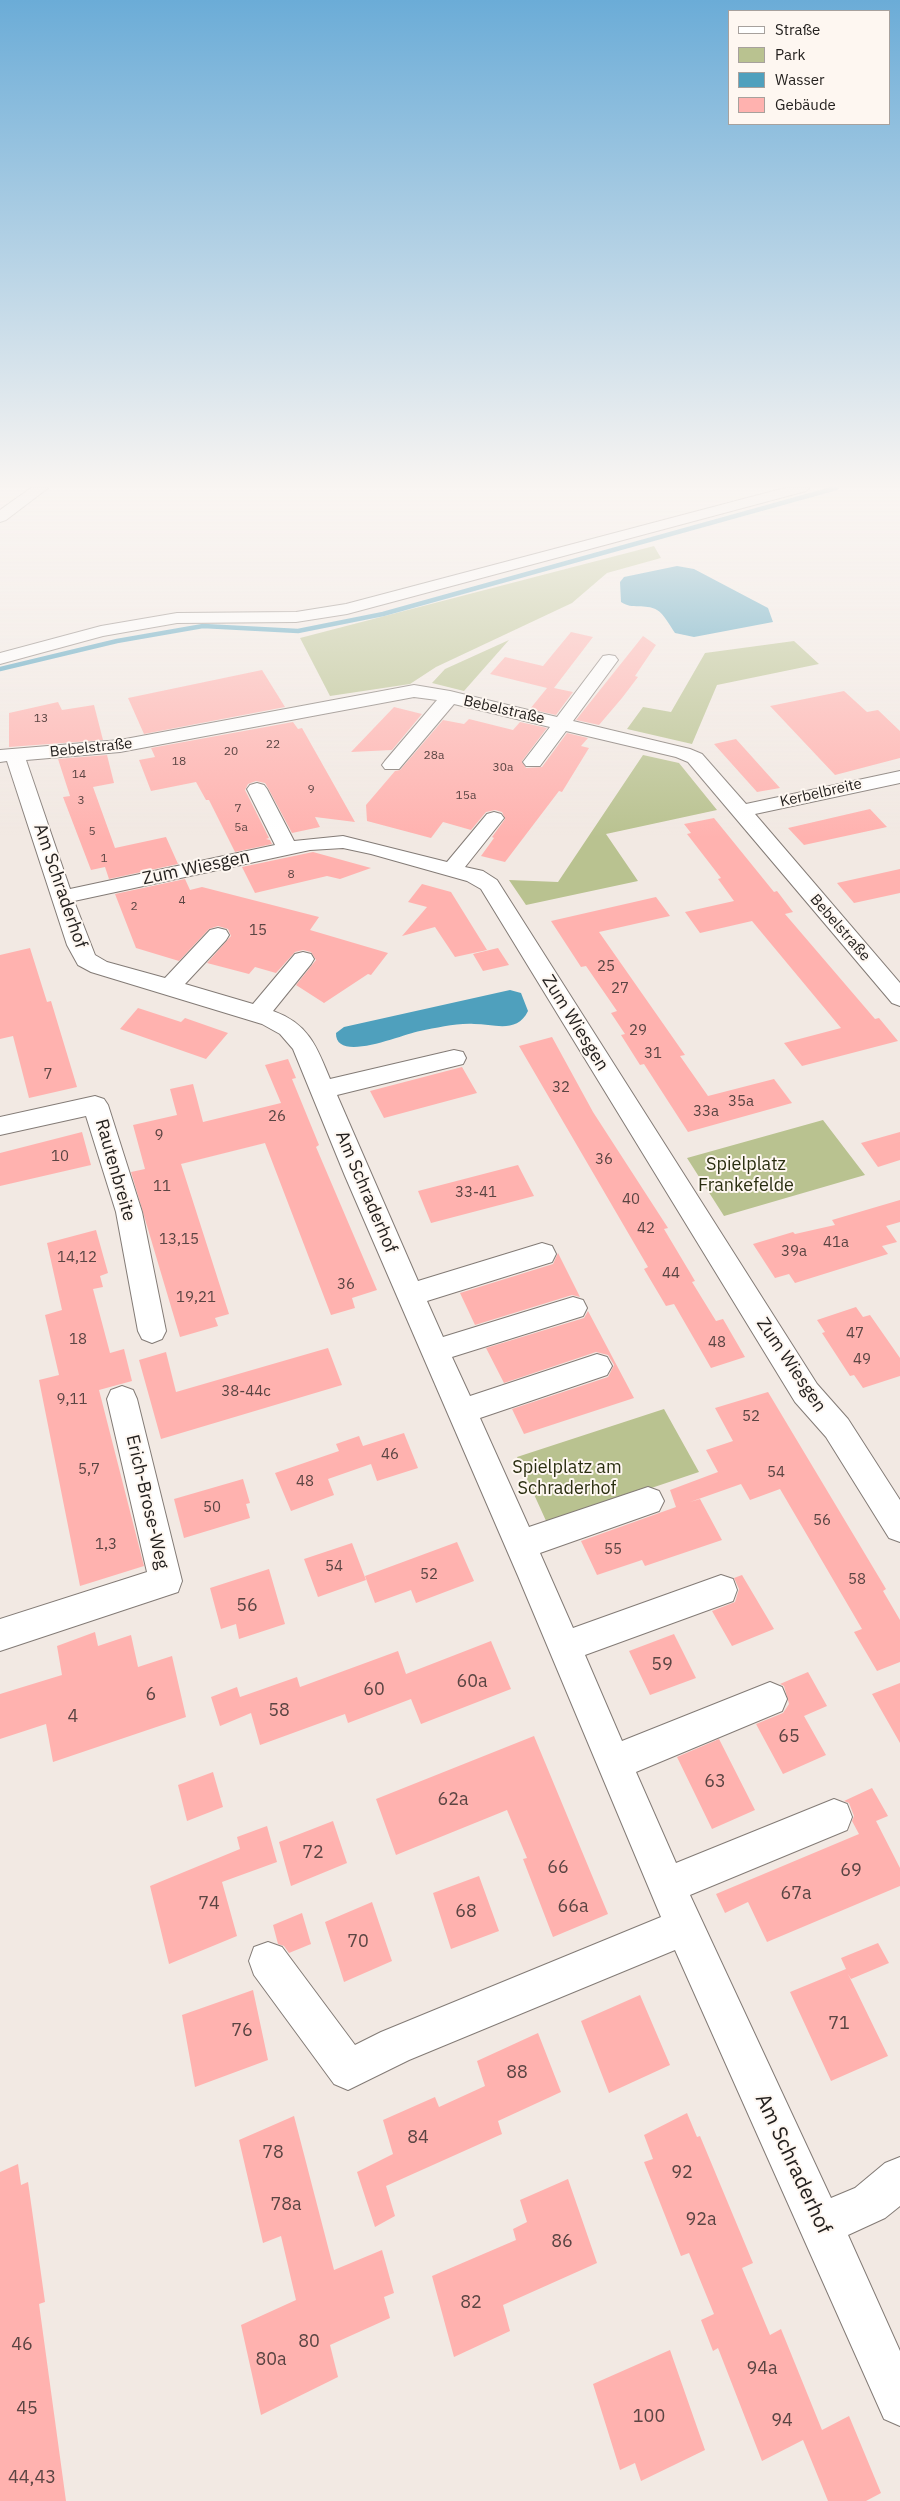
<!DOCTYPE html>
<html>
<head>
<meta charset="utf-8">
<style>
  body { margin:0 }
  #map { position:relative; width:900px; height:2501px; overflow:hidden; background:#f2e9e3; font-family:"IBM Plex Sans",sans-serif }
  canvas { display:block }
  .legend { position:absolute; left:728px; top:10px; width:162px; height:115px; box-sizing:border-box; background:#fef7f1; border:1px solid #a7a19d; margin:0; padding:6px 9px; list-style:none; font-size:15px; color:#24211f }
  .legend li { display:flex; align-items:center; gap:10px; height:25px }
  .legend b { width:25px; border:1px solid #a7a19d }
</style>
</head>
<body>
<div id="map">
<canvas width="900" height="2501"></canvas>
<ul class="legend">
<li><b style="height:6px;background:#fff"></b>Straße</li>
<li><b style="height:14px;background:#b9c290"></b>Park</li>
<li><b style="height:14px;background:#4fa0bd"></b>Wasser</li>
<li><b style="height:14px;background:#ffb2af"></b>Gebäude</li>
</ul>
</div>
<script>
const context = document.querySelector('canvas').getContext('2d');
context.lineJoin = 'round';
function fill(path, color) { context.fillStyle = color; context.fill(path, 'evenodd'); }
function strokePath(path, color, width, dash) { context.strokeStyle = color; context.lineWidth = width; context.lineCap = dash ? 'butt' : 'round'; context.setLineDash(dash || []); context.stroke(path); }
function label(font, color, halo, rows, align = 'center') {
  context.font = font + ' "IBM Plex Sans",sans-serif'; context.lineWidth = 4; context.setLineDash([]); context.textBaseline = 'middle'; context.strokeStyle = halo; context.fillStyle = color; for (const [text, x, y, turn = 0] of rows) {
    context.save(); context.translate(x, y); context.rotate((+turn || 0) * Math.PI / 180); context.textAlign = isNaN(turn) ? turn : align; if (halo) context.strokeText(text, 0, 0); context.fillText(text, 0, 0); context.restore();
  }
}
fill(new Path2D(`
  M 654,546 L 661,558 L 607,573 L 572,603 L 436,667 L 410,684 L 330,696 L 300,638 Z
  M 509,640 L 464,691 L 432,683 L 445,669 Z
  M 794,641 L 819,664 L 717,685 L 692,744 L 627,729 L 643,707 L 671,712 L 705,653 Z
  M 643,755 L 679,763 L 717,810 L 606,834 L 638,881 L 526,905 L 509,880 L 558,882 Z
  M 823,1120 L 865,1175 L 724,1216 L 687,1158 Z
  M 664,1409 L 699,1472 L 547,1523 L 517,1457 Z`), '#b9c290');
fill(new Path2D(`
  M 677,566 L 694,569 L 768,608 L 773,622 L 694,637 L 675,633 C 670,626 664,614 657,610 C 645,603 632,610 621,602 L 620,582 L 624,577 Z
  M 510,990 L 521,993 L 528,1011 C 517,1034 494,1024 474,1024 C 456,1023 437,1028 420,1031 C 403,1034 335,1064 336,1033 L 344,1027 Z`), '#4fa0bd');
strokePath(new Path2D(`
  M 0,669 L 117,641 L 203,626 L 298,631 L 383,614 L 836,488`), '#4fa0bd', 4.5);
fill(new Path2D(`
  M 571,632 L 593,637 L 554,688 L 573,692 L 556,715 L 530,709 L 547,688 L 490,674 L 505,657 L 543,666 Z
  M 643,636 L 656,645 L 635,676 L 638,677 L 622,698 L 599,725 L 576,720 Z
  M 262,670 L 285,707 L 144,734 L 128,698 Z
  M 844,691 L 867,712 L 878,710 L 900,731 L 900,758 L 835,775 L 770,706 Z
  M 58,702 L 62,710 L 94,705 L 103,740 L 9,747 L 9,713 Z
  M 394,707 L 422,714 L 392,750 L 351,752 Z
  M 469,719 L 513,730 L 520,722 L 547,728 L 522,761 L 526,768 L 542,767 L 567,733 L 588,738 L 581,746 L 589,748 L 562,792 L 559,791 L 505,862 L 481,856 L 494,838 L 492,837 L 505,819 L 502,812 L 495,810 L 486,812 L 471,830 L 443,822 L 431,838 L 367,821 L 366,805 L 395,771 L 400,770 L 443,720 L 464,724 Z
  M 293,722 L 298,729 L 302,728 L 355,822 L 315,817 L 320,827 L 292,833 L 268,788 L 265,783 L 256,781 L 248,784 L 245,790 L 269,838 L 266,839 L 270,840 L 272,844 L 235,852 L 209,800 L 206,800 L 196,782 L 151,791 L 139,760 L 155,757 L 151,748 Z
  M 736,739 L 780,788 L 757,792 L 714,744 Z
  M 107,755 L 114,783 L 93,787 L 115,848 L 166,837 L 178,864 L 109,879 L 105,867 L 91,870 L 63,797 L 70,796 L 58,759 Z
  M 870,809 L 887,827 L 804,845 L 788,828 Z
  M 714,818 L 774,892 L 777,891 L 793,912 L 785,914 L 875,1019 L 879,1018 L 898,1041 L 802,1066 L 784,1043 L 841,1028 L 752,921 L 700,933 L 685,912 L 734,901 L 718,879 L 721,878 L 687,834 L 691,833 L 684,824 Z
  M 313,852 L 371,868 L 340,879 L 327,876 L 255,893 L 242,867 Z
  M 900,869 L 900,893 L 854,903 L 837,883 Z
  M 185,879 L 190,890 L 202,887 L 319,917 L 310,930 L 388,953 L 371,975 L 368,974 L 324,1003 L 296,985 L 316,960 L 311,952 L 303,950 L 295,952 L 276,973 L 255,967 L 249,974 L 207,963 L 231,936 L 228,929 L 218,926 L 209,929 L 179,961 L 136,948 L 115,894 Z
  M 422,884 L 451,892 L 487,950 L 455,957 L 435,927 L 402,936 L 427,907 L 408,902 Z
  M 656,897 L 670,916 L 599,932 L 685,1055 L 680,1056 L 708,1096 L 774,1079 L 792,1103 L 688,1132 L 644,1064 L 640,1065 L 621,1035 L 625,1034 L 611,1013 L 617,1011 L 586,966 L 581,967 L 551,921 Z
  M 30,948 L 47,1002 L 51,1001 L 77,1087 L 29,1098 L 13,1036 L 0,1039 L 0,955 Z
  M 498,948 L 509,965 L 483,971 L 473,954 Z
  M 138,1008 L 181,1022 L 185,1018 L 228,1033 L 206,1059 L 120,1029 Z
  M 552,1037 L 593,1112 L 668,1228 L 664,1229 L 695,1281 L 692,1282 L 716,1321 L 723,1319 L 745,1357 L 711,1368 L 674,1304 L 666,1306 L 644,1269 L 648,1267 L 519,1046 Z
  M 288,1059 L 296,1078 L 292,1079 L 319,1145 L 316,1147 L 377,1290 L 352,1298 L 355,1308 L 331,1315 L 265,1143 L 181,1164 L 229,1314 L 215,1318 L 218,1326 L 180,1337 L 131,1172 L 145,1169 L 133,1125 L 177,1115 L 170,1089 L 193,1084 L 203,1122 L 281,1103 L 265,1065 Z
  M 462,1067 L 477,1093 L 384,1118 L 370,1091 Z
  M 82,1132 L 91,1165 L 0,1186 L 0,1153 Z
  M 900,1132 L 900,1160 L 878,1167 L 861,1143 Z
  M 518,1165 L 534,1196 L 431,1223 L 418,1191 Z
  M 900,1200 L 900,1222 L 886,1226 L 897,1242 L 882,1246 L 888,1254 L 795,1283 L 789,1274 L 775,1278 L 753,1244 L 793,1232 L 795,1234 L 835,1225 L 832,1220 Z
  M 96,1230 L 108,1273 L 100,1276 L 103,1287 L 93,1289 L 110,1353 L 124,1349 L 132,1381 L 99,1390 L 144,1566 L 80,1586 L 39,1380 L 59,1375 L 45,1315 L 62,1310 L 47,1243 Z
  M 558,1253 L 580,1297 L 572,1295 L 475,1325 L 460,1293 L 553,1264 Z
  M 856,1307 L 863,1317 L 870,1315 L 900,1358 L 900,1376 L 863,1388 L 854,1375 L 850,1376 L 822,1333 L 825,1332 L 817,1320 Z
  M 588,1311 L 634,1398 L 524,1434 L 512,1409 L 608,1377 L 614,1365 L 608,1355 L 596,1352 L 504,1383 L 486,1348 L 584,1318 Z
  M 328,1348 L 342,1385 L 161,1439 L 139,1360 L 166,1352 L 176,1392 Z
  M 768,1392 L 886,1589 L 883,1591 L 900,1620 L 900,1662 L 877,1671 L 854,1632 L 862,1629 L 780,1489 L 750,1500 L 741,1484 L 690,1502 L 700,1499 L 722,1540 L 645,1566 L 642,1560 L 597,1575 L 581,1541 L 676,1507 L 670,1490 L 718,1472 L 706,1450 L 733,1441 L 715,1408 Z
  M 404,1433 L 418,1468 L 377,1481 L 371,1464 L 328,1479 L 334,1495 L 291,1511 L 275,1473 L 339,1451 L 336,1444 L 359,1436 L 363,1446 Z
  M 243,1479 L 250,1503 L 246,1504 L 250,1518 L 184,1538 L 174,1499 Z
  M 457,1542 L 474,1581 L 416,1603 L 411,1590 L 375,1603 L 365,1576 Z
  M 352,1543 L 366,1580 L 318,1597 L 304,1559 Z
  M 269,1569 L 285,1624 L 239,1639 L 236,1624 L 221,1629 L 210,1588 Z
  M 742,1575 L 774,1629 L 732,1646 L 712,1611 L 735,1602 L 739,1589 L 734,1578 Z
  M 95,1632 L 98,1646 L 131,1635 L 138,1667 L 172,1656 L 186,1717 L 53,1762 L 46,1724 L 0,1739 L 0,1694 L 62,1675 L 57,1646 Z
  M 674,1634 L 696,1678 L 650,1695 L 629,1651 Z
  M 491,1641 L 511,1689 L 421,1724 L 411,1699 L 348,1723 L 345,1714 L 260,1745 L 251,1713 L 220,1726 L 211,1697 L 237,1687 L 240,1697 L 297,1677 L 300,1687 L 398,1651 L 406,1674 Z
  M 808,1672 L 827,1706 L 804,1716 L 826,1755 L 783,1774 L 756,1724 L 783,1713 L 789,1704 L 784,1686 L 780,1684 Z
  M 900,1683 L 900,1743 L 872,1694 Z
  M 534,1736 L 608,1914 L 553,1937 L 523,1859 L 527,1858 L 507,1810 L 396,1855 L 376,1799 Z
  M 719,1739 L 755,1810 L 712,1829 L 677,1757 Z
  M 213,1772 L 223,1807 L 187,1821 L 178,1785 Z
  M 872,1788 L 888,1816 L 876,1821 L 900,1868 L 900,1886 L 767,1942 L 748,1902 L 725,1913 L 716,1894 L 859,1834 L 852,1821 L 854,1816 L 849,1803 L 844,1801 Z
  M 333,1821 L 347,1863 L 291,1886 L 279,1842 Z
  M 267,1826 L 277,1862 L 222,1882 L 237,1936 L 169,1964 L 150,1886 L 240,1849 L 237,1837 Z
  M 479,1876 L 499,1931 L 451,1949 L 433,1893 Z
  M 372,1902 L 392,1961 L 344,1982 L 325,1922 Z
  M 302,1913 L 311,1944 L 289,1953 L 284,1946 L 278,1944 L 273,1925 Z
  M 878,1943 L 889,1963 L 851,1979 L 848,1974 L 888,2056 L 831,2081 L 790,1992 L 846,1969 L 841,1958 Z
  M 253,1990 L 268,2060 L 195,2087 L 182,2015 Z
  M 640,1995 L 670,2065 L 609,2093 L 581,2021 Z
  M 538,2033 L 561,2092 L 498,2121 L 502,2134 L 386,2186 L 395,2216 L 375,2227 L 357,2172 L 393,2154 L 383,2120 L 435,2097 L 439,2107 L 485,2086 L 477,2061 Z
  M 687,2113 L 697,2137 L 700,2136 L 753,2263 L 742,2268 L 770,2335 L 781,2329 L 822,2430 L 849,2416 L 881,2493 L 866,2501 L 828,2501 L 803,2440 L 762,2461 L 718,2348 L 713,2351 L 701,2320 L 714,2314 L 689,2253 L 681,2256 L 644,2162 L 653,2159 L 644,2135 Z
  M 294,2116 L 334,2270 L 382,2250 L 394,2293 L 384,2297 L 390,2318 L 330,2345 L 338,2377 L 261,2415 L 241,2325 L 296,2300 L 281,2236 L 263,2243 L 239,2140 Z
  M 18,2164 L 21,2185 L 28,2182 L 45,2302 L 39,2304 L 66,2501 L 0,2501 L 0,2172 Z
  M 568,2179 L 597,2263 L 503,2305 L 510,2331 L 454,2357 L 432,2276 L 516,2240 L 513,2229 L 527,2222 L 520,2200 Z
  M 670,2350 L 705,2450 L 641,2481 L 635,2463 L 620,2470 L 593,2384 Z`), '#ffb2af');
const minor = new Path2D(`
  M 785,488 L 809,488 L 806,491 L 347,614 L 296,622 L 177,623 L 103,636 L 0,664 L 0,653 L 101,626 L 177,613 L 296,612 L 346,604 Z
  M 609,655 L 615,656 L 618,660 L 573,721 L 690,749 L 702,754 L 746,804 L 900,771 L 900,783 L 755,814 L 900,983 L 900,1006 L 892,1003 L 688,762 L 676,757 L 566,731 L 540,766 L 526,766 L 523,762 L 550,727 L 454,704 L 399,769 L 385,769 L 382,765 L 385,761 L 437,700 L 414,697 L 120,752 L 26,760 L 70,889 L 275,845 L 247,789 L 250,785 L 257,783 L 264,785 L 267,789 L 294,841 L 343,836 L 447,862 L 487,814 L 494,812 L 501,814 L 504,818 L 465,867 L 483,871 L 497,880 L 817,1384 L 848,1419 L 900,1500 L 900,1542 L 889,1538 L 826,1437 L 795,1402 L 481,889 L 467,881 L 371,854 L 343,848 L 310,850 L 74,901 L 95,955 L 107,962 L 165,978 L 210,930 L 218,928 L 226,930 L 229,935 L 226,940 L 185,984 L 253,1004 L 295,954 L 303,952 L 311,954 L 314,959 L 311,964 L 273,1011 C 309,1024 317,1047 330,1079 L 454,1050 L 463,1052 L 466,1058 L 463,1064 L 337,1095 L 418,1281 L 542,1243 L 552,1246 L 556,1254 L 552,1262 L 427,1301 L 443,1337 L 573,1297 L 583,1300 L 587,1308 L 583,1316 L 452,1357 L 470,1396 L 597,1354 L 607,1357 L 612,1366 L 607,1375 L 480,1418 L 529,1527 L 648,1487 L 659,1491 L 664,1501 L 659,1511 L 540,1553 L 573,1628 L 721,1575 L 733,1579 L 737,1590 L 733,1601 L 585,1655 L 622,1741 L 770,1682 L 782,1687 L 787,1699 L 782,1711 L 636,1772 L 676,1863 L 834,1799 L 847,1804 L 852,1817 L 847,1830 L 690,1895 L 831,2198 L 855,2188 L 885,2163 L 900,2157 L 900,2206 L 885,2218 L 848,2235 L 900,2351 L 900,2426 L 884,2419 L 675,1950 L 409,2060 L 348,2090 L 334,2084 L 254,1975 L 249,1961 L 254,1947 L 268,1942 L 282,1947 L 355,2045 L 381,2032 L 661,1917 L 518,1576 L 345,1176 L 293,1049 L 280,1034 L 262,1024 L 91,972 L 78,965 L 67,945 L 7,761 L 0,762 L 0,750 L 120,740 L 414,685 L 450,691 L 557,717 L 603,656 Z
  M 95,1096 L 104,1099 L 108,1105 L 142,1212 L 166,1331 L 162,1339 L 152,1343 L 142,1339 L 138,1331 L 116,1212 L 86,1116 L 0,1135 L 0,1117 Z
  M 122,1386 L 133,1390 L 137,1399 L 182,1581 L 178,1592 L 0,1651 L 0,1619 L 147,1572 L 107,1399 L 111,1390 Z`);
const major = new Path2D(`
  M 31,488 L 48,488 L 6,520 L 0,522 L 0,510 Z`);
strokePath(minor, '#837b76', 2);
strokePath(major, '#837b76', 2);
fill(minor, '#fff');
fill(major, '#fff');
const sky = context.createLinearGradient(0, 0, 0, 838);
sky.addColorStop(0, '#6bacd7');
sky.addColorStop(0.58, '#f9f5f2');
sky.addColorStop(1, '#f9f5f200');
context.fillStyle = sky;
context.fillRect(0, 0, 900, 838);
label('12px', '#5b4543', null, [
  ["13",41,719],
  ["22",273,745],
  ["20",231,752],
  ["28a",434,756],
  ["18",179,762],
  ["30a",503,768],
  ["14",79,775],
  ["9",311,790],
  ["15a",466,796],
  ["3",81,801],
  ["7",238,809],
  ["5a",241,828],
  ["5",92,832],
  ["1",104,859],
  ["8",291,875],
  ["4",182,901],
  ["2",134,907]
]);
label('15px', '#24211f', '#fef7f1', [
  ["Bebelstraße",504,710,13],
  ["Bebelstraße",91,748,-6],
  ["Kerbelbreite",821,793,-13],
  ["Bebelstraße",840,928,49]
]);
label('15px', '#5b4543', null, [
  ["15",258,931],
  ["25",606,967],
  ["27",620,989],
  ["29",638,1031],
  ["31",653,1054],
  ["7",48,1075],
  ["32",561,1088],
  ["35a",741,1102],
  ["33a",706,1112],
  ["26",277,1117],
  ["9",159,1136],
  ["10",60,1157],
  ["36",604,1160],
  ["11",162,1187],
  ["33-41",476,1193],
  ["40",631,1200],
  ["42",646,1229],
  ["13,15",179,1240],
  ["41a",836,1243],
  ["39a",794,1252],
  ["14,12",77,1258],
  ["44",671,1274],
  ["36",346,1285],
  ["19,21",196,1298],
  ["47",855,1334],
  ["18",78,1340],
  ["48",717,1343],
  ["49",862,1360],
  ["38-44c",246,1392],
  ["9,11",72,1400],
  ["52",751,1417],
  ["46",390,1455],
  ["5,7",89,1470],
  ["54",776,1473],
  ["48",305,1482],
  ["50",212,1508],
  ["56",822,1521],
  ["1,3",106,1545],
  ["55",613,1550],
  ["54",334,1567],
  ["52",429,1575],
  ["58",857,1580]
]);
label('18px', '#24211f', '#fef7f1', [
  ["Zum Wiesgen",196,868,-12],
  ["Am Schraderhof",60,886,71],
  ["Zum Wiesgen",575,1023,58],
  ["Rautenbreite",115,1170,74],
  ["Am Schraderhof",366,1192,67],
  ["Zum Wiesgen",791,1365,56],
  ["Erich-Brose-Weg",147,1502,77]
]);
label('18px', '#2a2e10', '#fef7f1', [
  ["Spielplatz",746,1165],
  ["Frankefelde",746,1186],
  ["Spielplatz am",567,1468],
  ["Schraderhof",567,1489]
]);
label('18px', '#5b4543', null, [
  ["56",247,1606],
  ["59",662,1665],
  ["60a",472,1682],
  ["60",374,1690],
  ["6",151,1695],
  ["58",279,1711],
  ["4",73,1717],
  ["65",789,1737],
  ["63",715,1782],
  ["62a",453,1800],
  ["72",313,1853],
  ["66",558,1868],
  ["69",851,1871],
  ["67a",796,1894],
  ["74",209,1904],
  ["66a",573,1907],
  ["68",466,1912],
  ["70",358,1942],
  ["71",839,2024],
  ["76",242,2031],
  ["88",517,2073],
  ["84",418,2138],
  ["78",273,2153],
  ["92",682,2173],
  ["78a",286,2205],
  ["92a",701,2220],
  ["86",562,2242],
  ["82",471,2303],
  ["80",309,2342],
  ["46",22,2345],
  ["80a",271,2360],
  ["94a",762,2369],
  ["45",27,2409],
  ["100",649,2417],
  ["94",782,2421],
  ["44,43",32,2478]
]);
label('21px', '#24211f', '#fef7f1', [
  ["Am Schraderhof",793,2164,65]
]);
</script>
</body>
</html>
